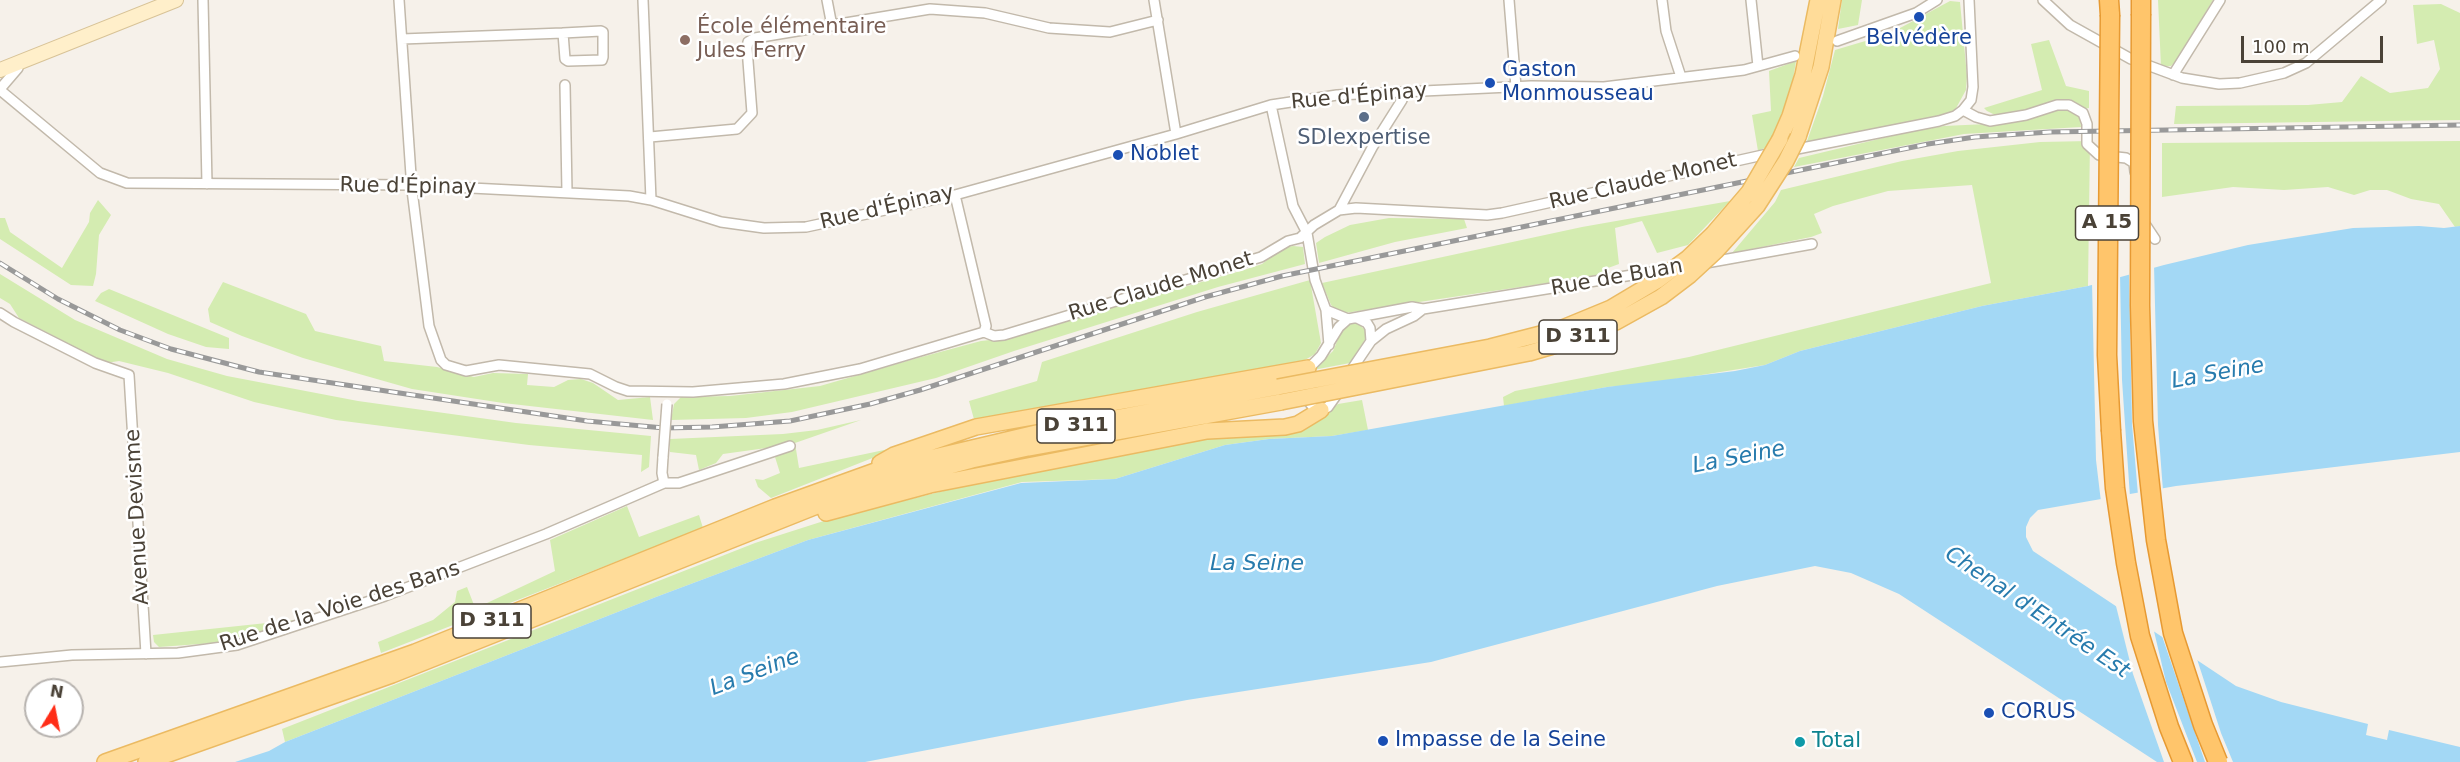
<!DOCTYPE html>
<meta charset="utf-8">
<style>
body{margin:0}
#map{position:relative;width:2460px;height:762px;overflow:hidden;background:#f6f1ea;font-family:"DejaVu Sans",sans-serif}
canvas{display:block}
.north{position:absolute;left:24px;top:678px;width:60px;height:60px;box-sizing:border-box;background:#fff;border:2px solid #b7b3af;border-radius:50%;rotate:10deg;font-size:16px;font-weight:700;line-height:24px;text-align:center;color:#4a4237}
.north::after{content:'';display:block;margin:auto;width:21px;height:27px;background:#ff2d17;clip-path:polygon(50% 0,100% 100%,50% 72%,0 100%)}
.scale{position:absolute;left:2241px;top:36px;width:142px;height:27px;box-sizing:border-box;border:3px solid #4a4237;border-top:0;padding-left:8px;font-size:18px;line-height:21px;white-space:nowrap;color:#4a4237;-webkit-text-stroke:4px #fff;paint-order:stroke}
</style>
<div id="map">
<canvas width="2460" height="762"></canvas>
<div class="north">N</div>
<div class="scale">100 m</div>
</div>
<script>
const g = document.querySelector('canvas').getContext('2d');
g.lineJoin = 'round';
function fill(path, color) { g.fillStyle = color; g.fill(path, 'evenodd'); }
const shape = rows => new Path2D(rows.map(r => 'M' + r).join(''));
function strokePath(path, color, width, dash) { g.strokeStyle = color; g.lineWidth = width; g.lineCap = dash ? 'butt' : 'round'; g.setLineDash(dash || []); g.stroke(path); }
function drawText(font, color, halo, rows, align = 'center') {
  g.font = font + ' "DejaVu Sans",sans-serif'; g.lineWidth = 5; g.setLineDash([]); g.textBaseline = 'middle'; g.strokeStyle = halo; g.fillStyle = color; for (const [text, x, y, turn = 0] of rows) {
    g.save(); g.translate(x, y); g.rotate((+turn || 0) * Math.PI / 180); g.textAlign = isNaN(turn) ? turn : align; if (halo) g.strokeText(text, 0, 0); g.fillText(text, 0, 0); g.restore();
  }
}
fill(shape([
 [1842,0,1862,0,1858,25,1838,29],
 [2158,0,2213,0,2177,60,2171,66,2161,67],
 [1950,1,1960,2,1967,76,1966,90,1955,110,1942,116,1806,144,1823,96,1835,50,1889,34],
 [2441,4,2460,13,2460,120,2174,124,2176,106,2308,105,2342,102,2361,76,2390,93,2428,88,2440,69,2434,40,2417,44,2413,5],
 [2049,40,2066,86,2089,91,2089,108,2083,109,2070,99,2011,114,1995,115,1987,111,1984,108,2042,90,2031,44],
 [1796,61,1791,92,1782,118,1769,146,1758,151,1752,115,1771,111,1769,71],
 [2054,109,2066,109,2080,117,2081,127,1964,134,1794,167,1799,158,1904,133,1944,126,2008,123],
 [2090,141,2088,286,1982,306,1800,351,1765,365,1644,384,1607,387,1504,406,1503,397,1515,391,1689,357,1991,283,1972,185,1888,191,1833,206,1814,214,1822,233,1811,237,1732,253,1775,202,1781,190,1902,161,1958,151,2040,142],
 [2460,141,2460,226,2455,227,2439,204,2411,199,2387,190,2370,190,2354,195,2328,187,2284,190,2233,187,2162,197,2162,143],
 [98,200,111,215,99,235,96,274,93,286,71,285,0,239,0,218,5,218,10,232,62,268,89,222,90,213],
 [1730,201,1688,245,1657,253,1642,221,1615,228,1619,264,1608,268,1608,274,1345,313,1339,312,1331,305,1322,283,1582,227],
 [1389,218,1464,219,1467,228,1395,242,1319,263,1316,243,1325,237,1350,225],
 [1293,246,1303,247,1305,264,1218,287,1014,351,936,378,792,412,746,418,671,420,674,404,681,397,730,396,820,386,914,359,981,341,999,339,1244,270,1262,264,1283,248],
 [0,274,75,320,167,359,227,376,358,401,516,423,651,436,649,467,641,472,642,455,529,445,336,420,254,402,168,373,119,361,106,363,19,318,10,304,0,298],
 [1310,280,1321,343,1315,354,1305,360,975,423,969,401,1037,381,1042,362,1197,312],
 [223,282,306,314,315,331,381,346,384,361,437,367,474,377,493,373,528,374,527,385,554,387,568,380,581,379,593,383,618,400,650,397,653,420,503,403,412,389,303,358,242,336,210,322,208,309],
 [109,289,229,338,229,349,206,347,168,334,95,301,101,293],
 [1354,323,1360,325,1366,331,1366,338,1350,363,1313,370,1333,351,1340,334,1348,325],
 [1362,400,1368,430,1332,436,1269,439,1225,445,1115,479,1022,482,808,540,656,597,285,742,282,729,755,543,830,519,988,480,1224,435,1308,428,1338,404],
 [861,420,795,443,799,468,903,446,771,498,758,487,755,479,763,480,780,473,775,457,780,452,781,446,723,454,716,463,699,470,696,455,670,452,670,439,783,434,817,430],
 [627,506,639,537,699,515,703,528,381,653,378,642,433,620,455,602,457,591,467,587,474,605,487,603,555,571,550,540],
 [295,620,268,630,214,643,159,647,154,642,153,635]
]), '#d4ecb1');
fill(shape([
 [2419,226,2444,228,2460,226,2460,452,2176,486,2038,510,2030,518,2026,527,2026,537,2033,551,2236,686,2281,702,2368,724,2366,735,2387,740,2389,730,2460,747,2460,762,2157,762,1899,594,1851,573,1815,566,1717,586,1431,662,1187,700,865,762,235,762,269,751,285,742,656,597,808,540,1021,483,1115,479,1225,445,1269,439,1332,436,1607,387,1735,371,1765,365,1800,351,1982,306,2088,286,2164,265,2248,245,2353,228]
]), '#a3d8f5');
fill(shape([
 [2154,265,2158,425,2163,491,2138,495,2132,424,2129,271],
 [2120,274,2122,380,2130,497,2101,502,2096,460,2092,282],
 [2115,602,2153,627,2166,682,2197,762,2164,762,2133,674],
 [2161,633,2196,656,2221,733,2233,762,2205,762]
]), '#f6f1ea');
const minor = shape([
 [203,0,207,184],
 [399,0,412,190,429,326,441,360,446,365,466,371,499,365,590,374,616,387,628,391,693,392,784,384,860,369,984,332,994,336,1004,335,1261,257,1288,241,1300,238,1314,225,1339,210,1356,208,1487,215,1502,213,1772,153],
 [643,0,651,200],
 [827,0,832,26],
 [1154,0,1176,134],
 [1509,0,1516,87],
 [1662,0,1666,31,1681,77],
 [1751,0,1758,66],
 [1969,0,1973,87,1971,100,1963,110,1976,117,1990,121,2026,115,2057,105,2069,105,2083,113,2087,124,2087,144,2099,155,2126,158,2134,163,2135,172],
 [2043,0,2070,25,2131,59,2182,78,2219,84,2240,83,2284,73,2306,63,2381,0],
 [402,39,563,33,601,31,603,32,603,57,602,60,568,61,565,59,563,33],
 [1837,41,1916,13,1937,0],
 [2173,75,2220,0],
 [565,85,567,192],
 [0,89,18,68],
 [0,90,100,173,127,183,412,185,629,196,651,200,721,222,764,228,806,227,955,195,1176,134,1271,105,1337,95,1402,92,1531,86,1604,87,1744,70,1795,56],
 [1271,105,1293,206,1307,233,1315,280,1326,310,1329,345],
 [650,137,737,129,752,113,747,48,748,42,755,38,930,9,985,13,1049,28,1110,32,1158,20],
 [1792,150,1939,121,1955,116,1963,110],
 [955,195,986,326,984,332],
 [1339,210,1373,146,1402,100,1402,92],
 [2143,221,2155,239],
 [1706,263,1812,244],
 [1326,310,1348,319],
 [0,313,14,322,95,363,129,375,146,654],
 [1357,318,1367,323,1370,328,1371,341],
 [1305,372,1321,356,1339,327,1348,319,1412,307,1423,309,1669,269],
 [1348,375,1371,341,1386,329,1414,316,1423,309],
 [1304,396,1313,407,1321,410,1328,407,1340,390],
 [663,457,662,473,664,483],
 [0,662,72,655,178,653,237,645,385,596,546,534,664,483,679,483,790,446]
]);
const secondary = shape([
 [0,70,176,0]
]);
const primary = shape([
 [1798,137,1821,67,1833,0],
 [1780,139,1790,116,1803,75,1818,0],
 [880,463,894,455,976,427,1308,368],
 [826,513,930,485,1207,431,1285,427,1298,424,1321,410],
 [105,762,415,652,775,507,875,471,1036,433,1278,387],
 [146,762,392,675,817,506,864,489,972,460,1028,448,1281,402]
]);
const motorway = shape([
 [2109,0,2110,15],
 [2141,0,2141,14],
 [2111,431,2115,488,2126,563,2140,636,2169,727,2183,762]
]);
strokePath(minor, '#c2b9ab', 12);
strokePath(secondary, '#d8c397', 16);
strokePath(primary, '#ebba62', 18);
strokePath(motorway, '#e79a33', 21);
strokePath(minor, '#fff', 9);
strokePath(secondary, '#ffefca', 14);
strokePath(primary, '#ffdc99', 15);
strokePath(motorway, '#ffc56b', 18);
const rail = shape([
 [0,263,58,299,120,330,171,349,259,372,587,421,664,428,712,427,790,421,870,404,920,390,1205,297,1282,276,1928,144,1975,137,2050,132,2460,125]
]);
strokePath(rail, '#999', 5);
strokePath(rail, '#fff', 3, [9]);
const minorBridge = shape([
 [663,457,667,404]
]);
const primaryBridge = shape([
 [1278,387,1490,347,1560,329,1611,308,1658,280,1688,258,1713,234,1749,192,1780,139],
 [1281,402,1529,353,1563,343,1616,322,1661,297,1690,275,1716,251,1757,206,1786,161,1798,137]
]);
const motorwayBridge = shape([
 [2141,14,2140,305,2143,421,2156,540,2173,633,2203,725,2218,762],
 [2110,15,2107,355,2111,431]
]);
strokePath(minorBridge, '#c2b9ab', 12, []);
strokePath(primaryBridge, '#ebba62', 18, []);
strokePath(motorwayBridge, '#e79a33', 21, []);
strokePath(minorBridge, '#fff', 9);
strokePath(primaryBridge, '#ffdc99', 15);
strokePath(motorwayBridge, '#ffc56b', 18);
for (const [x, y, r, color] of [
 [1919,17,6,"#1a4fb4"],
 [685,40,6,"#8d6e63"],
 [1490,83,6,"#1a4fb4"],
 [1364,117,6,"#5c6f8a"],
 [1118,155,6,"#1a4fb4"],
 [1989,713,6,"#1a4fb4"],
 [1383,741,6,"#1a4fb4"],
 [1800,742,6,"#0f9aa8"]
]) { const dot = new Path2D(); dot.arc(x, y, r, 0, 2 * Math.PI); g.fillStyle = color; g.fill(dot); strokePath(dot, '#fff', 2); }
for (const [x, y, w] of [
 [2107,223,63],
 [1578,337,78],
 [1076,426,78],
 [492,621,78]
]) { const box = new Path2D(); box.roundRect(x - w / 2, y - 17, w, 34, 4.5); g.fillStyle = '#fff'; g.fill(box); strokePath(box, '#4a4237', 1.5); }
drawText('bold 20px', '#4a4237', null, [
 ["A 15",2107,223],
 ["D 311",1578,337],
 ["D 311",1076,426],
 ["D 311",492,621]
]);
drawText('21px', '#785e54', '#fff', [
 ["École élémentaire",697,28],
 ["Jules Ferry",697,52]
], 'left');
drawText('21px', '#164399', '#fff', [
 ["Belvédère",1919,39,"center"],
 ["Gaston",1502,71],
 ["Monmousseau",1502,95],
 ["Noblet",1130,155],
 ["CORUS",2001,713],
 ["Impasse de la Seine",1395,741]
], 'left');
drawText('21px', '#4a4237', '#fff', [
 ["Rue d'Épinay",1359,97,-5],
 ["Rue Claude Monet",1643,182,-13],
 ["Rue d'Épinay",408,187,1],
 ["Rue d'Épinay",887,208,-13],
 ["Rue de Buan",1617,278,-10],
 ["Rue Claude Monet",1161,287,-17],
 ["Avenue Devisme",138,517,-93],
 ["Rue de la Voie des Bans",340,607,-18]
]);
drawText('21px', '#4e5e75', '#fff', [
 ["SDIexpertise",1364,139]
]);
drawText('21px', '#0d838f', '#fff', [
 ["Total",1812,742]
], 'left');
drawText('italic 22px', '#277bad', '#fff', [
 ["La Seine",2218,374,-10],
 ["La Seine",1739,458,-11],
 ["La Seine",1257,564],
 ["Chenal d'Entrée Est",2037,613,34],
 ["La Seine",755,673,-21]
]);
</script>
